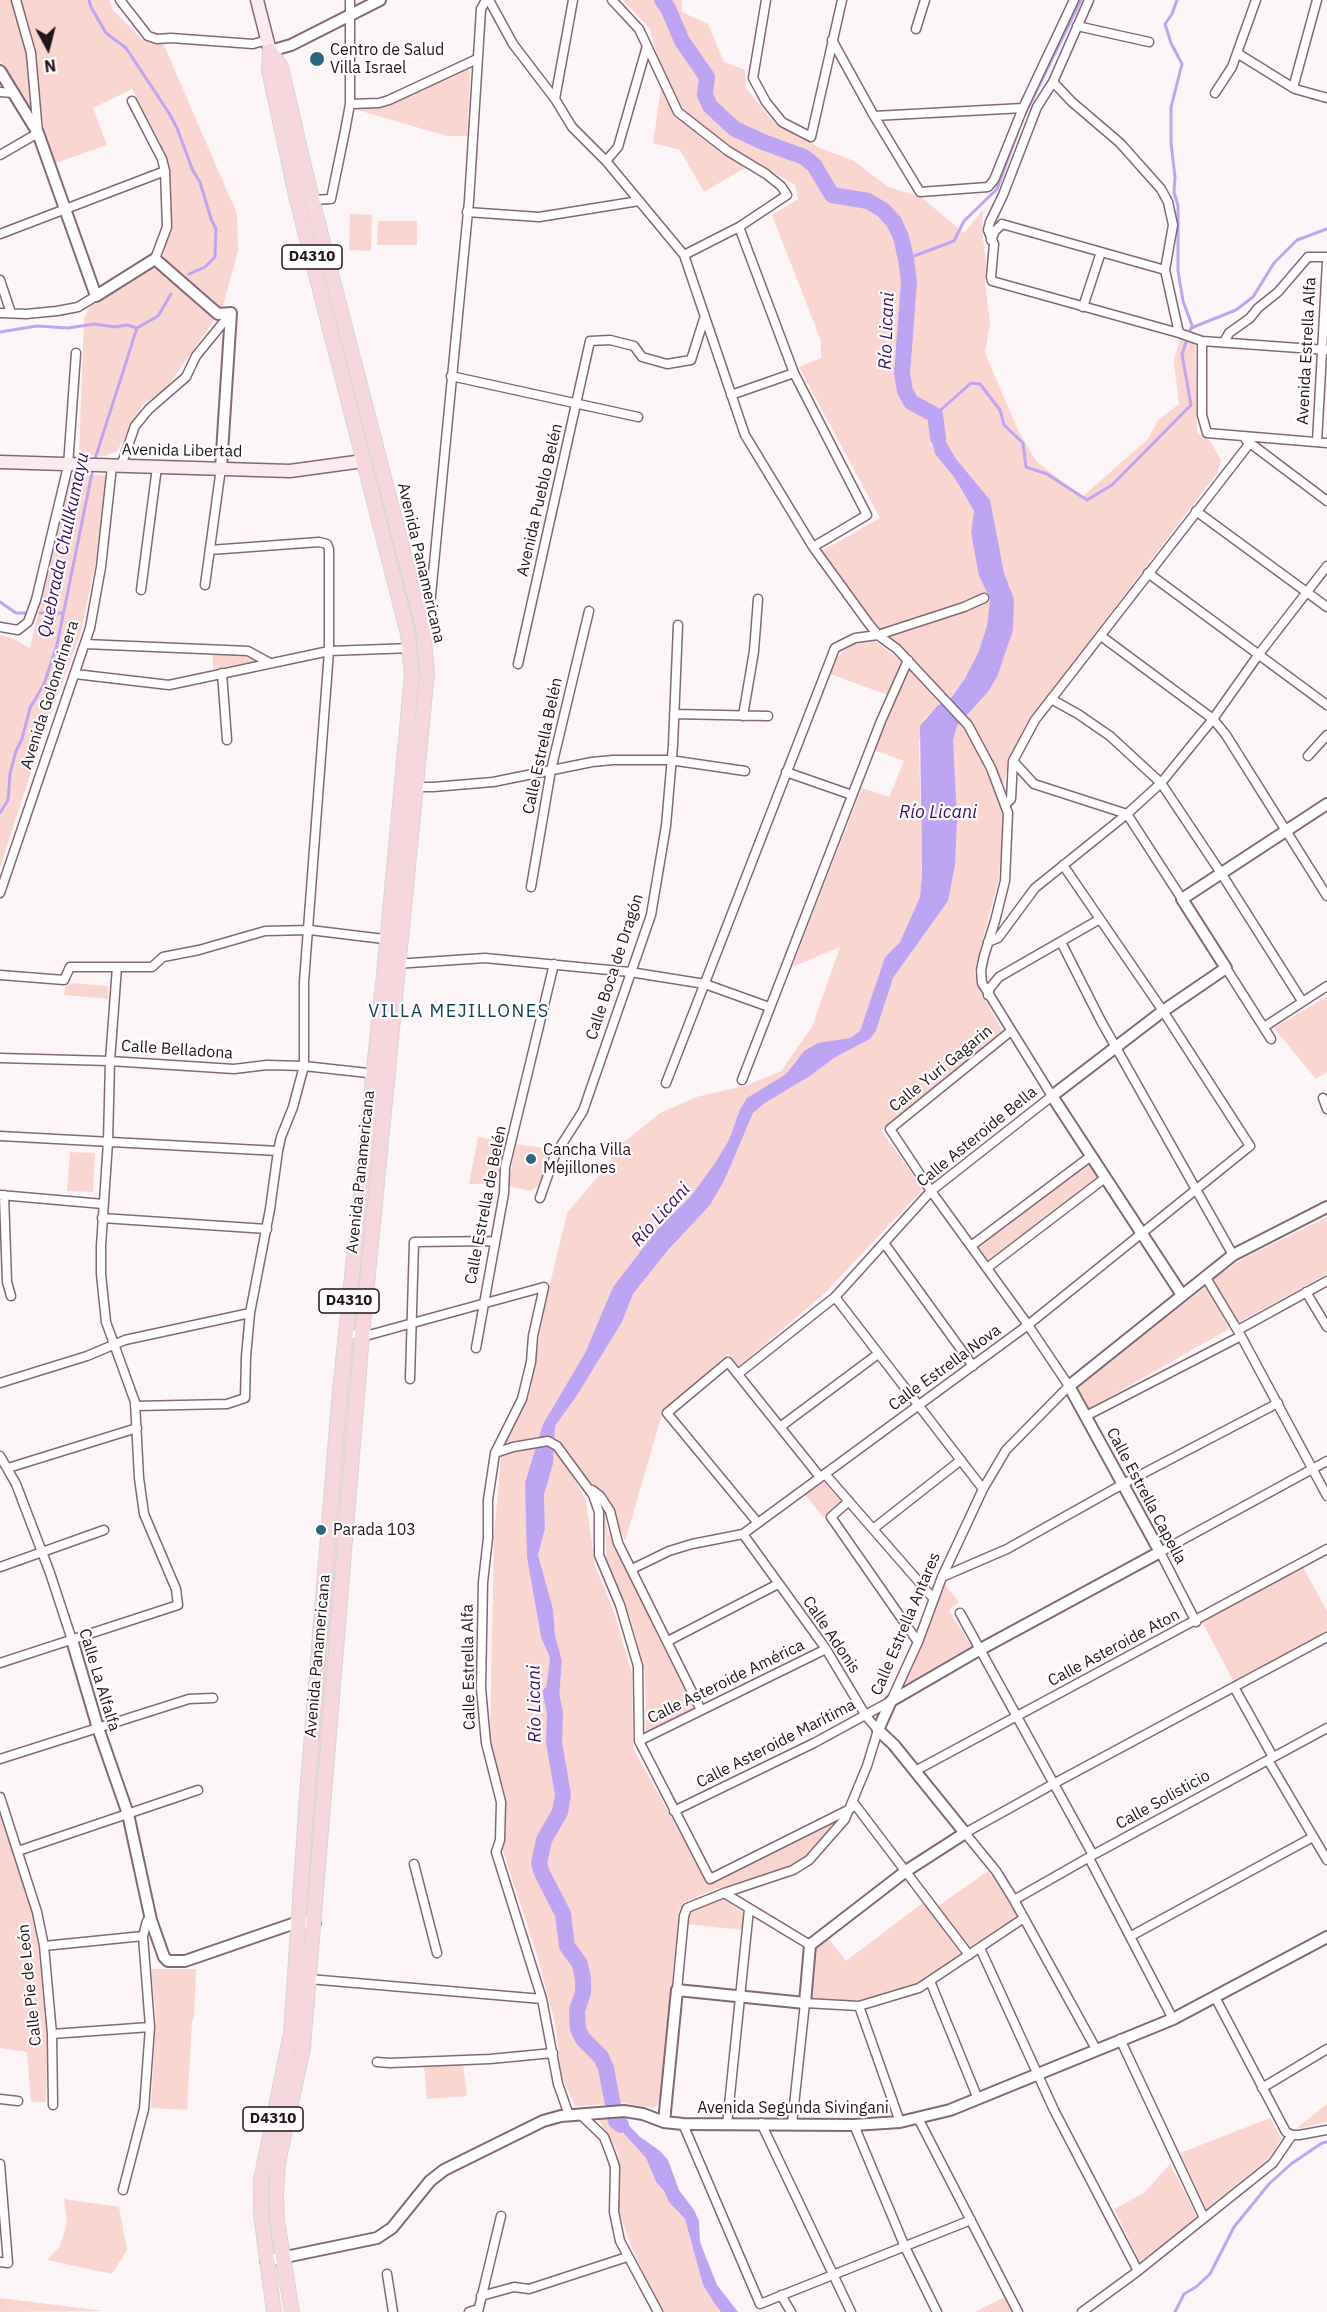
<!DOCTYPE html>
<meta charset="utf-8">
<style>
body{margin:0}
#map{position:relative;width:1327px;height:2312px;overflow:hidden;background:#fcf6f9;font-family:"IBM Plex Sans",sans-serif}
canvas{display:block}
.north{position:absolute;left:18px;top:18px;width:60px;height:60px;-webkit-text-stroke:4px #fff;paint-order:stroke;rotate:173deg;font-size:16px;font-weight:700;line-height:24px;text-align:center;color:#20151b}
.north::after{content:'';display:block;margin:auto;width:21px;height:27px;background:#20151b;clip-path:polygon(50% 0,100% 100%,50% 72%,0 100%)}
</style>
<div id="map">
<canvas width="1327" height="2312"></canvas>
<div class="north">N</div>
</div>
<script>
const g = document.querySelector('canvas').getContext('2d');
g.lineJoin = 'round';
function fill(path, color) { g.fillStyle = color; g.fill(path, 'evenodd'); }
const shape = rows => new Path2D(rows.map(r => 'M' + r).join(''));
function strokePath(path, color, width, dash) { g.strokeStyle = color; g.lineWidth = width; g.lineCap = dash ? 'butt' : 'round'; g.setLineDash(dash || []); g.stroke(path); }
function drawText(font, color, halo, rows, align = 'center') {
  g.font = font + ' "IBM Plex Sans",sans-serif'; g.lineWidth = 4.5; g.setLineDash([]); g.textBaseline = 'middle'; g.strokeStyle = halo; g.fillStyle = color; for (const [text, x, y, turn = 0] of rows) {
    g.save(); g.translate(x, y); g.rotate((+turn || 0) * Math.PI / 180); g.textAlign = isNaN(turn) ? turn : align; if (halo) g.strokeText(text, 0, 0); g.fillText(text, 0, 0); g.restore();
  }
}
fill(shape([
 [0,0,109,0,113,10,142,39,164,45,237,214,238,251,222,309,165,390,142,405,117,451,105,456,79,455,84,318,90,306,146,273,163,258,172,220,169,169,159,140,132,89,93,108,107,145,56,163,44,134,0,60],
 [623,0,682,0,682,12,708,24,724,62,745,70,746,88,775,124,820,148,854,161,888,187,921,197,964,233,983,210,982,230,986,262,985,282,990,323,985,353,1018,430,1036,461,1082,497,1148,439,1158,420,1179,404,1174,361,1180,338,1195,344,1197,433,1210,441,1221,460,1217,473,1027,723,1012,752,999,800,1006,813,998,882,974,972,980,991,1003,1032,881,1130,923,1189,825,1293,739,1366,728,1354,663,1411,625,1541,610,1502,582,1474,575,1480,586,1501,595,1566,614,1612,632,1674,633,1748,708,1884,840,1819,803,1860,795,1865,716,1889,685,1901,679,1910,661,2101,654,2108,624,2103,575,2106,561,2075,556,2027,537,1955,503,1851,505,1800,490,1737,494,1536,501,1457,512,1452,537,1447,534,1458,528,1522,527,1558,541,1637,550,1658,546,1690,558,1712,562,1661,555,1635,553,1609,538,1555,545,1529,544,1495,553,1464,555,1426,576,1397,622,1322,633,1294,725,1179,753,1113,765,1103,810,1076,834,1058,870,1039,876,1031,893,978,948,901,953,741,957,726,988,692,997,677,1003,657,1014,599,1004,573,997,539,945,442,942,420,935,454,954,477,974,511,971,533,979,575,990,597,987,626,978,653,964,680,949,699,879,627,815,555,880,518,799,367,821,358,821,341,772,215,798,199,795,185,735,150,685,112,659,62,650,29],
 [467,69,470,72,470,76,467,136,447,136,354,109,385,106],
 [661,88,674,116,745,168,704,192,680,150,653,143],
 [350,214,372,215,371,251,349,250],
 [378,221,417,221,417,245,377,245],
 [76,474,107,475,96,561,80,635,45,729,0,867,0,635,12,638,30,648,70,481],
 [871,638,901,661,888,695,830,674,837,657,850,646],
 [213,654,247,656,258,661,213,669],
 [909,669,940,704,925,718,919,743,922,877,920,897,900,942,885,957,860,1031,850,1038,822,1043,797,1059,786,1074,747,1099,740,1109,729,1140,715,1163,691,1196,657,1230,613,1287,585,1353,543,1424,540,1437,505,1443,529,1396,545,1305,567,1213,602,1172,623,1143,660,1113,696,1097,748,1085,781,1071,812,1027,840,947,792,967,862,788,889,797,904,761,874,750],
 [71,983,108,986,108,999,64,995,65,987],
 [1327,996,1327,1072,1316,1079,1274,1028],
 [377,1081,381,1081,355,1324,351,1323],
 [478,1137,504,1142,497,1184,469,1184],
 [516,1144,550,1149,542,1183,531,1191,508,1186],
 [70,1152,95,1153,93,1192,67,1191],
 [1089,1162,1101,1176,989,1261,978,1246],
 [1327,1217,1327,1274,1239,1322,1213,1279,1244,1258],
 [1207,1286,1229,1329,1088,1409,1077,1387],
 [349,1341,354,1342,313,1871,309,1870,318,1733],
 [823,1481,841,1501,823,1517,805,1495],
 [604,1511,608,1532,694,1709,646,1732,645,1672,630,1617,607,1566],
 [1303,1567,1327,1611,1327,1632,1234,1682,1202,1622],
 [944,1584,959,1602,949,1610,971,1646,902,1686],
 [0,1810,33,1916,39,1955,47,2041,46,2102,31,2102,27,2052,0,2048],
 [988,1871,1018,1916,970,1947,937,1907],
 [722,1898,745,1914,743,1930,686,1924,690,1913,696,1908],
 [924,1902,961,1955,917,1984,858,2002,809,1999,816,1946,827,1937,846,1961],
 [151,1969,196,1969,194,2017,192,2022,187,2110,151,2108,156,2016],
 [463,2064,467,2096,427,2099,424,2066],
 [1327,2104,1327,2122,1296,2129],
 [608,2116,646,2158,656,2182,664,2191,669,2202,685,2219,703,2285,721,2312,662,2312,632,2248,616,2204,615,2183,618,2153,598,2119],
 [1270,2118,1281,2139,1269,2158,1206,2209,1180,2153],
 [1170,2164,1197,2217,1140,2262,1114,2209,1144,2193],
 [64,2199,119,2207,127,2250,112,2274,47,2260,60,2246,67,2223],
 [1005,2297,1013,2312,975,2312],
 [0,2298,104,2311,0,2312]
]), '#f9d6d0');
fill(shape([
 [926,410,942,420,946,442,956,459,990,500,1004,573,1014,599,1013,630,997,677,988,692,957,726,953,741,957,819,955,865,948,901,893,978,876,1031,870,1039,834,1058,810,1076,765,1103,753,1113,725,1179,710,1205,668,1250,633,1294,622,1322,576,1397,555,1426,553,1464,544,1495,545,1529,538,1555,553,1609,555,1635,562,1661,558,1712,551,1718,546,1689,550,1658,541,1637,527,1558,525,1483,543,1424,585,1353,613,1287,657,1230,691,1196,715,1163,729,1140,740,1109,747,1098,786,1074,804,1051,818,1043,850,1038,860,1031,885,957,900,942,920,897,922,876,920,726,937,706,950,699,964,680,978,653,987,626,990,598,979,576,971,533,974,511,954,477,935,454],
 [608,2116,620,2116,639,2136,660,2151,668,2160,679,2190,694,2210,699,2221,700,2242,717,2285,738,2312,721,2312,715,2304,703,2285,685,2219,669,2202,664,2191,656,2182,646,2158]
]), '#bea5f3');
strokePath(shape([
 [89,0,91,7,106,33,126,48,169,113,177,128,193,171,200,182,211,219,216,229,215,257,205,267,189,274],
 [1177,0,1172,14,1165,24,1171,43,1182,64,1171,107,1171,143,1175,177,1174,192,1178,206,1178,271,1183,301,1193,328],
 [1025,114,1081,0],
 [906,259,954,241,964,221,997,189,1017,134],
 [0,332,37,326,68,328,94,324,115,327,127,325,137,328],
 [935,415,971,383,980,384,1000,410,1004,425,1023,443,1026,467,1047,474,1087,500,1112,485,1191,405,1182,354,1191,328,1236,310,1253,297,1274,263,1297,240,1327,229],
 [94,462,137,328,158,316,171,294],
 [0,602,16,613,30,613],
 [40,613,63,613],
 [0,813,8,800,10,774,16,751,22,739,30,708,44,684,57,645,93,468],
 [1175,2312,1184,2294,1196,2287,1210,2274,1234,2227,1269,2184,1291,2164,1322,2143,1327,2142]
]), '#bea5f3', 3);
strokePath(shape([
 [662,0,668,8,682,41,707,77,705,95,710,106,725,120,735,129,763,142,804,157,814,165,832,195,868,201,883,210,894,222,901,237,906,259,909,282,902,374,905,391,911,402,935,415,938,438],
 [551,1693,555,1714,554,1742,563,1795,560,1812,544,1840,539,1863,542,1873,563,1914,567,1946,580,1964,583,1979,583,1993,577,2010,578,2029,583,2039,601,2057,606,2068,616,2121,621,2125]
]), '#bea5f3', 16);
const minor = shape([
 [120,0,148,36,157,39,171,38,253,44,267,40],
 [489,0,513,44,555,99,572,127,606,161,684,255,745,435,813,547,869,624,878,635,897,649,968,725,991,768,1008,813,1005,881,995,921,984,956,981,970,982,983,1052,1096,931,1191,835,1297,738,1374],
 [612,0,639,29,678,112,728,151,766,174,781,186,787,195,739,227,684,255],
 [766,0,753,78,766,102,782,122,811,137,842,0],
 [1089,0,1053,82,1037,107,1003,195,990,222,988,230,994,244,991,277,992,281,1179,333,1202,341,1327,350],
 [1077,26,1149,42],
 [916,29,925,0],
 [832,40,874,116,920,192,988,187,994,180,1023,108,1074,0],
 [1237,53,1295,89,1327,98],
 [1053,82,1072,102,1120,143,1161,189,1168,202,1173,225,1165,270,1179,333],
 [1293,88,1317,0],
 [0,92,13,93],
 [1215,93,1232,67,1256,0],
 [555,99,573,0],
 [132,101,162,159,165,171,167,227,155,259],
 [350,104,379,103,389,100,477,59],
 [874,116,1023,108],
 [0,155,38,133,31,53,16,0],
 [606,161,618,147,647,46],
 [312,200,331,199,345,131,350,104,350,0],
 [467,212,539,217,639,201],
 [739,227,794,373,867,515,813,547],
 [0,234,165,171],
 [991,240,995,231,1002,224,1165,270],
 [0,280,11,313],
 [1083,307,1101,252],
 [0,313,26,314,57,311,78,307,96,296],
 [1202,341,1202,415,1207,433,1327,443],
 [1224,342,1229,333,1250,318,1258,308,1278,292,1308,257,1327,257],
 [451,376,638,417],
 [731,395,794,373],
 [1246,440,1327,501],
 [1317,442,1327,262],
 [121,466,135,426,149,409,186,377,196,356,231,313],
 [1196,511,1327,607],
 [1148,573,1327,705],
 [205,585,221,468],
 [141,590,157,467],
 [0,627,18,630,28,622,36,600,68,466,76,353],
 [1101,636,1213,719,1226,735,1327,896],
 [427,637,469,201,481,9,486,0],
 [85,644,248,651,270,663],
 [518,664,590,341,610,340,634,346,642,357,667,364,691,360,704,319],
 [222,673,227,740],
 [75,674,169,685,329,651,412,648],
 [1051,699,1078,714,1110,736,1161,783,1221,873,1302,1001],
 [674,714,768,716],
 [743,716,754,651,758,599],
 [1308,756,1327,735],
 [1013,761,1034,784,1127,814,1182,899],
 [786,772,852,795],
 [401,787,433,787,493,782,592,762,613,760,670,760,745,771],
 [1006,804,1011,799,1013,761,1035,720,1250,443],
 [531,887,551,770,589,611],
 [0,893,90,628,101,567,112,466],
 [988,942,998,938,1035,888,1127,814,1161,783,1213,719,1259,654,1327,566],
 [1061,942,1101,1021,1233,1255],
 [395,964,485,958,630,972,705,984,769,1007],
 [1226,968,1271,1039],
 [0,975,64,980,70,967,152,967,163,957,199,950,265,931,310,930,392,940],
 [988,995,990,988,999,977,1100,919],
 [1264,1027,1327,986],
 [0,1058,110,1061,234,1069,267,1065,304,1066,377,1074],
 [742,1080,881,721,908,660],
 [666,1083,835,648,855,638,878,635,964,607,984,598],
 [1323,1098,1327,1109],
 [0,1136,278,1151],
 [0,1195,103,1204],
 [4,1195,7,1282,11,1296],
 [540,1198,555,1155,583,1111,651,915,666,826,673,745,678,625],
 [102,1218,267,1229],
 [884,1243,973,1366],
 [971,1246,1091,1156],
 [987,1268,1105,1178],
 [1205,1276,1241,1336,1327,1496],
 [1306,1292,1327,1327],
 [835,1297,983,1489],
 [1238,1330,1327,1281],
 [345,1334,369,1335,544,1287,533,1336,531,1362,522,1399,495,1453,488,1500,488,1538,483,1582,481,1688,486,1743,501,1802,500,1840,496,1852,542,1999,558,2084,569,2115],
 [476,1348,504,1193,505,1167,554,964],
 [410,1379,414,1242,494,1241],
 [0,1383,87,1356,125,1340,250,1313],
 [135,1406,227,1404,245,1398,246,1357,250,1313,270,1209,278,1151,281,1137,293,1107,304,1066,304,982,329,651,329,549,327,544,319,542,210,550],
 [1086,1416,1241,1336],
 [780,1427,878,1354],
 [495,1453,513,1447,548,1441,557,1446,593,1495,599,1512,599,1555,620,1605,638,1666,639,1741,710,1879,850,1809],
 [0,1456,16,1484,50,1573,72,1640],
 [8,1468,137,1428],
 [825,1474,933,1598],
 [592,1490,600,1496,610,1511,618,1543,701,1710],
 [849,1501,831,1517,918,1642],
 [758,1523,667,1413,728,1362,820,1477],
 [873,1529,961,1460],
 [0,1567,104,1530],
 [632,1569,669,1551,692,1544,743,1534,1028,1325,1250,1146,1163,1011,1063,865],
 [942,1577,1007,1549,1123,1484,1278,1403],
 [960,1613,1093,1855],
 [1196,1622,1160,1552,1327,1461],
 [668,1641,778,1584],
 [0,1663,178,1605,176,1589,144,1514,139,1478,135,1402,106,1322,101,1274,101,1246,108,1142,110,1061,117,967],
 [1234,1687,1273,1757],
 [639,1741,826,1649],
 [0,1759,189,1699,213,1698],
 [1268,1760,1327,1860],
 [915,1771,1327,1549],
 [0,1797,37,1912,44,1946,52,2034,53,2105],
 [853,1802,969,1955],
 [674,1811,814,1743,891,1701,918,1642,942,1577,983,1489,1006,1450,1069,1386,1028,1325,931,1191,890,1129,1011,1031],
 [18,1851,198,1790],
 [1089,1858,1173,2019],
 [414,1864,437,1953],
 [724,1893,810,1945],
 [1014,1900,1093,1855,1327,1728],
 [1131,1936,1313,1837],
 [44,1946,143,1936],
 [980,1948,1054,2110,1138,2271],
 [309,1979,542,1999],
 [930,1981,978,2099],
 [677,1990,684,1916,687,1908,724,1893,793,1870,809,1860,845,1819,867,1766,878,1730,866,1716,826,1649,743,1534],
 [1215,1997,1286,2132,1292,2135,1299,2135,1327,2130],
 [859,2006,900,2122],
 [52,2034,150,2027],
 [1120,2039,1204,2218],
 [1096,2049,1014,1900,996,1871,965,1833,1055,1783,1327,1637],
 [377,2062,390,2063,490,2059,553,2053],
 [1262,2088,1327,2049],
 [0,2099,18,2101],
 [580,2114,604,2137,611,2155,615,2167,614,2212,620,2241,658,2312],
 [918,2118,1018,2312],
 [761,2123,851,2312],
 [683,2124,760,2304,971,2220],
 [792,2124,805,2003,859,2006,919,1988,1024,1918],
 [727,2125,749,1909],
 [854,2125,905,2247,937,2312],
 [0,2164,8,2263,0,2262],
 [123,2190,144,2109,150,2027,143,1936,147,1921,151,1920],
 [387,2274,393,2312],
 [781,2295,791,2312],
 [481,2296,514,2287,529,2289,627,2257],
 [469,2312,478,2309],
 [478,2312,501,2216],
 [1082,2312,1138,2271,1273,2163,1292,2135]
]);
const tertiary = shape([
 [270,51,291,45,380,0],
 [0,71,38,133,96,296,155,259,218,314,231,313,221,468],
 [1182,1295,1052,1096,1163,1011,1226,968,1182,899,1327,804],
 [72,1640,98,1728,128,1814,151,1920,164,1957,168,1961,185,1961,298,1922,315,1923],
 [664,2122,677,1990,805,2003,810,1945,906,1871,965,1833,894,1745,878,1730,891,1701,979,1650,1160,1552,1069,1386,1233,1255,1327,1207],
 [266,2261,377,2238,392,2228,430,2181,444,2170,543,2121,561,2116,624,2111,643,2114,664,2122,683,2124,854,2125,900,2122,950,2110,1173,2019,1327,1937]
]);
const secondary = shape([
 [257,0,270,51],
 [0,462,290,471,363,461]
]);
const primary = shape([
 [270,51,281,67,312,200,423,628,427,673,362,1335,303,2048,278,2163,276,2192,277,2221,292,2312],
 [270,51,269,70,297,200,408,634,412,675,385,965,340,1390,308,1782,291,2033,261,2180,261,2214,274,2312]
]);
strokePath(minor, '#826877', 11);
strokePath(tertiary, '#826877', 14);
strokePath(secondary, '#826877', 15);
strokePath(primary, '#d7d5d6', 16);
strokePath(minor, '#fff', 8);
strokePath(tertiary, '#fff', 10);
strokePath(secondary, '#faebee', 12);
strokePath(primary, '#f6d7dd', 14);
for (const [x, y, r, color] of [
 [317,59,8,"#2d667f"],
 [531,1159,6,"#2d667f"],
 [321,1530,6,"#2d667f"]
]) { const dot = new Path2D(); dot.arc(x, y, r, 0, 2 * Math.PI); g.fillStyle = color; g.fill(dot); strokePath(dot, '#fff', 2); }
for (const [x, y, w] of [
 [312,257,60],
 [349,1301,60],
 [273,2119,60]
]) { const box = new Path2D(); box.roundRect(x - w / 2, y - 12, w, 24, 4.5); g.fillStyle = '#fff'; g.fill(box); strokePath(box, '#20151b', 1.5); }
drawText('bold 15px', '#20151b', null, [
 ["D4310",312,257],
 ["D4310",349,1301],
 ["D4310",273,2119]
]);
drawText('16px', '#20151b', '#fff', [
 ["Centro de Salud",330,50],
 ["Villa Israel",330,68],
 ["Cancha Villa",543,1150],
 ["Mejillones",543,1168],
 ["Parada 103",333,1530]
], 'left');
drawText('16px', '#20151b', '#fff', [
 ["Avenida Estrella Alfa",1307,351,-87],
 ["Avenida Libertad",182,451,1],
 ["Avenida Pueblo Belén",540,500,-77],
 ["Avenida Panamericana",421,563,77],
 ["Avenida Golondrinera",50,695,-72],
 ["Calle Estrella Belén",543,746,-78],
 ["Calle Boca de Dragón",615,967,-72],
 ["Calle Belladona",177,1050,4],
 ["Calle Yuri Gagarin",941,1069,-39],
 ["Calle Asteroide Bella",977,1137,-39],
 ["Avenida Panamericana",361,1172,-84],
 ["Calle Estrella de Belén",486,1205,-79],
 ["Calle Estrella Nova",945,1368,-36],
 ["Calle Estrella Capella",1146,1496,62],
 ["Calle Estrella Antares",906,1624,-67],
 ["Calle Adonis",831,1635,56],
 ["Calle Asteroide Aton",1114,1648,-28],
 ["Avenida Panamericana",318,1656,-85],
 ["Calle Estrella Alfa",469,1667,-91],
 ["Calle La Alfalfa",99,1680,73],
 ["Calle Asteroide América",726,1682,-26],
 ["Calle Asteroide Marítima",776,1744,-27],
 ["Calle Solisticio",1163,1800,-29],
 ["Calle Pie de León",30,1985,-96],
 ["Avenida Segunda Sivingani",793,2108]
]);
drawText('italic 18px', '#390e69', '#fff', [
 ["Río Licani",887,331,-88],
 ["Quebrada Chullkumayu",64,545,-78],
 ["Río Licani",938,813],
 ["Río Licani",661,1215,-48],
 ["Río Licani",535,1704,-91]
]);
g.letterSpacing = '1.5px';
drawText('18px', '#124155', '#fff', [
 ["VILLA MEJILLONES",459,1012]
]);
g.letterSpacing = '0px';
</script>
